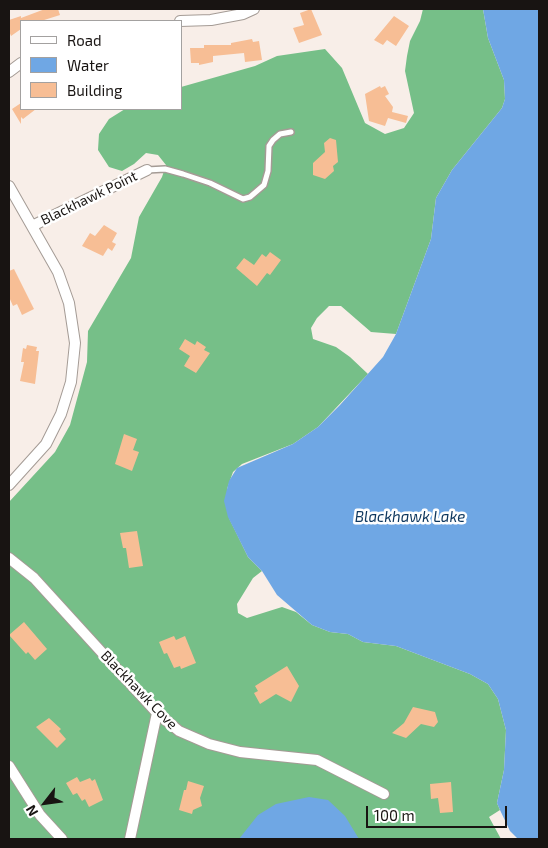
<!DOCTYPE html>
<style>
body{margin:0}
#map{position:relative;width:548px;height:848px;overflow:hidden;background:#f8eee8;font-family:"Exo 2",sans-serif}
canvas{display:block}
.frame{position:absolute;inset:0;border:10px solid #181412;pointer-events:none}
.legend{position:absolute;left:20px;top:20px;width:162px;height:90px;box-sizing:border-box;background:#fff;border:1px solid #a3a1a0;margin:0;padding:6px 9px;list-style:none;font-size:15px;color:#181412}
.legend li{display:flex;align-items:center;gap:10px;height:25px}
.legend b{width:25px;border:1px solid #a3a1a0}
.north{position:absolute;left:20px;top:778px;width:50px;height:50px;-webkit-text-stroke:4px #fff;paint-order:stroke;rotate:240deg;font-size:14px;font-weight:700;line-height:20px;text-align:center;color:#181412}
.north::after{content:'';display:block;margin:auto;width:18px;height:22px;background:#181412;clip-path:polygon(50% 0,100% 100%,50% 72%,0 100%)}
.scale{position:absolute;left:366px;top:806px;width:141px;height:22px;box-sizing:border-box;border:2px solid #181412;border-top:0;padding-left:6px;font-size:15px;line-height:18px;white-space:nowrap;color:#181412;-webkit-text-stroke:4px #fff;paint-order:stroke}
</style>
<div id="map">
<canvas width="548" height="848"></canvas>
<div class="frame"></div>
<ul class="legend">
<li><b style="height:6px;background:#fff"></b>Road</li>
<li><b style="height:14px;background:#6fa7e4"></b>Water</li>
<li><b style="height:14px;background:#f7be95"></b>Building</li>
</ul>
<div class="north">N</div>
<div class="scale">100 m</div>
</div>
<script>
const g = document.querySelector('canvas').getContext('2d');
g.lineJoin = 'round';
function fill(path, color) { g.fillStyle = color; g.fill(path, 'evenodd'); }
const shape = rows => new Path2D(rows.map(r => 'M' + r).join(''));
function strokePath(path, color, width, dash) { g.strokeStyle = color; g.lineWidth = width; g.lineCap = dash ? 'butt' : 'round'; g.setLineDash(dash || []); g.stroke(path); }
function drawText(font, color, halo, rows, align = 'center') {
  g.font = font + ' "Exo 2",sans-serif'; g.lineWidth = 5; g.setLineDash([]); g.textBaseline = 'middle'; g.strokeStyle = halo; g.fillStyle = color; for (const [text, x, y, turn = 0] of rows) {
    g.save(); g.translate(x, y); g.rotate((+turn || 0) * Math.PI / 180); g.textAlign = isNaN(turn) ? turn : align; if (halo) g.strokeText(text, 0, 0); g.fillText(text, 0, 0); g.restore();
  }
}
fill(shape([
 [423,9,483,9,488,38,504,80,505,99,502,108,452,170,436,198,431,239,396,334,371,332,341,306,329,306,317,318,311,328,313,339,336,347,350,357,368,374,318,427,293,444,242,464,233,472,227,489,229,518,248,557,262,571,253,578,237,604,238,613,247,618,282,607,296,612,312,625,330,632,348,634,363,642,396,646,470,674,488,684,498,699,506,730,504,770,497,803,500,810,489,817,501,839,9,839,9,502,55,452,70,425,87,362,88,331,131,258,139,217,162,177,166,165,158,155,146,153,134,164,122,171,109,167,98,150,99,134,109,119,125,109,181,109,181,87,255,66,277,56,325,49,342,68,365,123,385,134,404,128,414,113,405,71,407,56,410,41,420,21]
]), '#76bf88');
fill(shape([
 [483,9,539,9,539,839,518,839,510,831,500,810,497,803,504,770,506,730,498,699,488,684,470,674,396,646,363,642,348,634,330,632,312,625,277,595,262,571,248,557,228,517,224,501,229,481,237,468,293,444,318,427,340,405,383,357,396,334,431,239,436,198,452,170,502,108,505,99,504,80,488,38],
 [309,797,328,800,345,816,359,839,239,839,258,815,276,804]
]), '#6fa7e4');
fill(shape([
 [45,9,58,9,60,15,41,21,21,21,21,29,11,36,9,31,9,20,21,16,21,18],
 [311,9,322,35,299,43,293,28,304,25,300,13],
 [394,16,409,26,396,46,387,40,383,45,374,40],
 [252,39,253,42,259,41,262,60,245,62,244,53,213,56,213,62,199,65,199,63,191,63,190,48,204,48,204,45,231,45,231,43],
 [380,86,381,88,385,86,389,94,385,96,393,107,392,112,408,116,406,123,388,118,385,126,369,121,365,94],
 [21,103,21,109,36,109,23,119,21,117,21,124,12,109],
 [330,138,336,140,338,162,333,166,334,171,325,179,313,175,313,163,325,152,324,143],
 [104,225,117,233,112,242,116,244,112,251,108,248,103,256,82,246,90,233,95,236],
 [270,252,281,260,270,275,267,273,257,286,236,268,244,258,254,265,262,254,266,257],
 [14,269,34,309,22,315,17,304,13,306,9,297,9,271],
 [185,339,195,345,197,341,206,347,204,350,210,353,196,373,184,366,190,356,179,349],
 [27,345,37,347,36,351,39,351,35,384,20,381,24,362,21,362,23,348,26,349],
 [124,434,137,439,133,450,139,452,132,471,115,464],
 [137,531,143,566,129,568,126,548,123,548,120,533],
 [24,622,47,649,35,660,28,652,26,654,9,635],
 [174,636,176,640,185,636,196,663,181,669,180,666,174,668,167,653,164,654,159,642],
 [287,666,299,686,291,702,276,694,260,704,254,693,258,691,255,686],
 [413,707,435,712,438,722,434,727,421,724,406,738,392,733,404,723],
 [49,718,61,729,59,731,66,739,57,748,36,727],
 [77,777,80,782,90,778,92,781,95,779,103,800,89,807,85,799,82,801,77,793,73,795,66,783],
 [188,781,204,786,200,798,202,806,193,810,192,814,179,810,184,790,186,790],
 [451,782,453,812,440,813,438,798,431,799,430,784]
]), '#f7be95');
const lane = shape([
 [147,170,165,169,183,174,210,183,243,199,250,197,264,185,268,171,269,146,273,140,280,134,291,132]
]);
const street = shape([
 [180,21,211,20,243,14,254,9],
 [9,72,21,63],
 [9,186,58,272,69,303,75,343,71,382,61,414,46,444,9,485],
 [32,226,147,170],
 [9,558,34,578,157,713,179,731,209,744,240,752,317,760,384,794],
 [9,766,40,815,62,839],
 [130,839,157,713]
]);
strokePath(lane, '#a49b95', 8);
strokePath(street, '#a49b95', 12);
strokePath(lane, '#fff', 5);
strokePath(street, '#fff', 10);
drawText('14px', '#181412', '#fff', [
 ["Blackhawk Point",89,198,-26],
 ["Blackhawk Cove",139,690,46]
]);
drawText('italic 15px', '#0d365d', '#fff', [
 ["Blackhawk Lake",410,517]
]);
</script>
